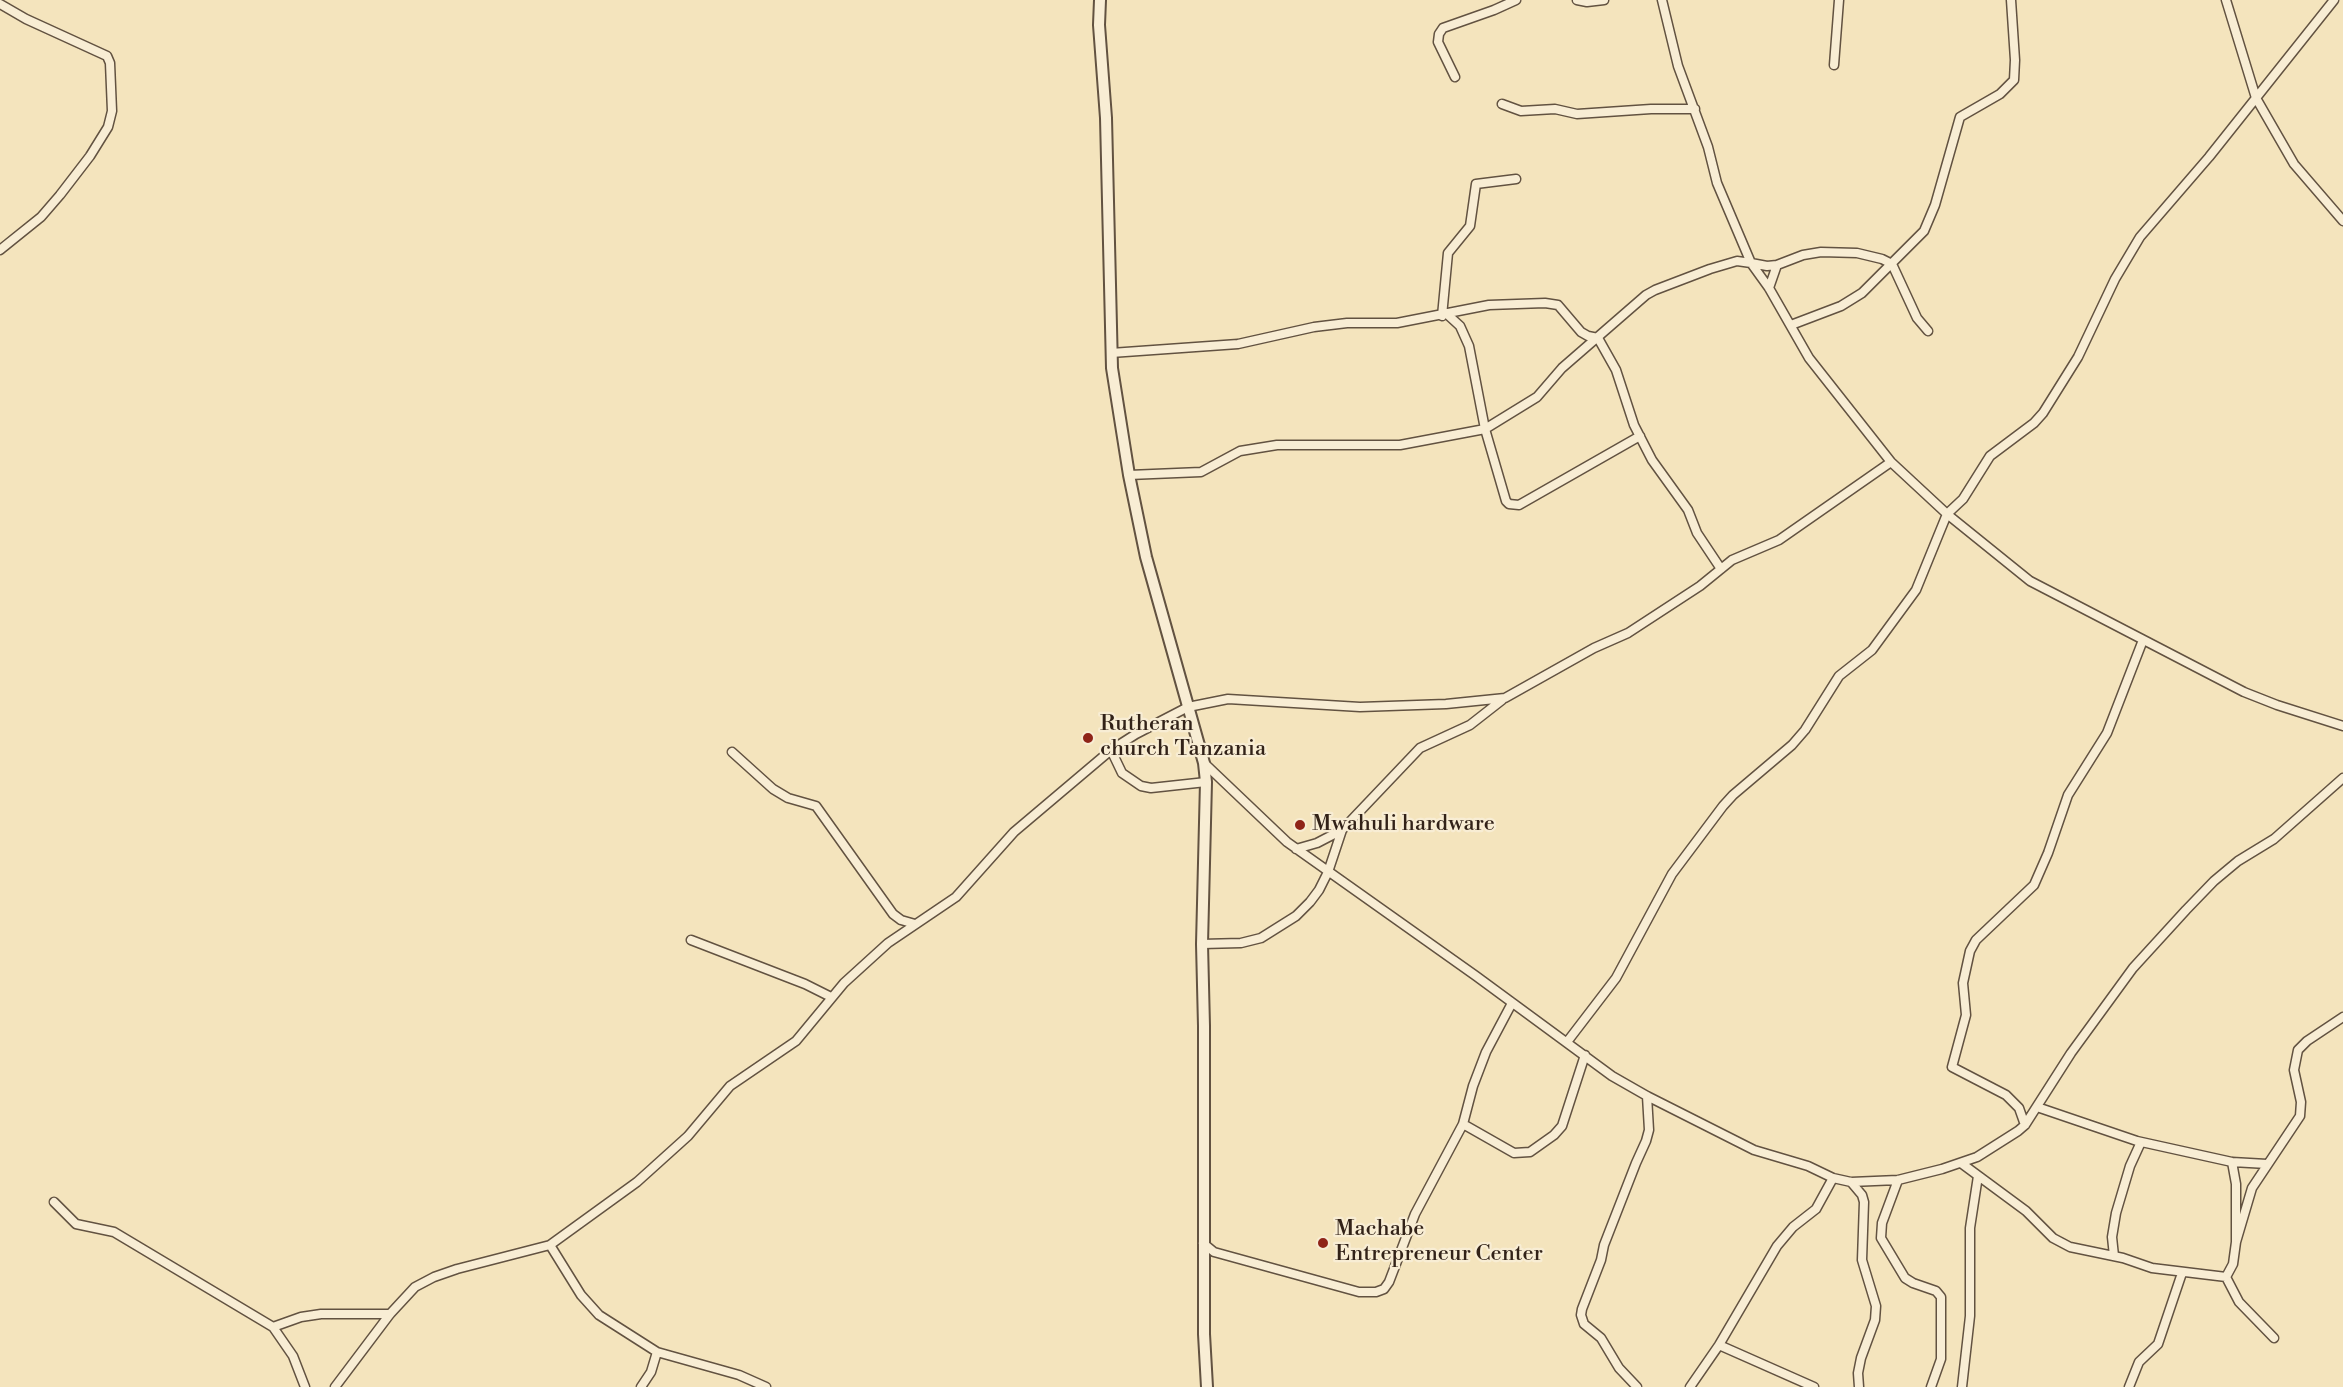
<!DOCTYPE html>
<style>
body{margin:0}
canvas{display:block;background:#f4e4bd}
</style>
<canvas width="2343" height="1387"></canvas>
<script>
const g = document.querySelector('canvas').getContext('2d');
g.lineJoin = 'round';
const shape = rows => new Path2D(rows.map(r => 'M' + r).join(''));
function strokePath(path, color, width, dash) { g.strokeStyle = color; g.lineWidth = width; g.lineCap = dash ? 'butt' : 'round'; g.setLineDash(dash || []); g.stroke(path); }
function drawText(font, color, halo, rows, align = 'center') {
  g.font = font + ' "Libre Bodoni",serif'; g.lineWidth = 4.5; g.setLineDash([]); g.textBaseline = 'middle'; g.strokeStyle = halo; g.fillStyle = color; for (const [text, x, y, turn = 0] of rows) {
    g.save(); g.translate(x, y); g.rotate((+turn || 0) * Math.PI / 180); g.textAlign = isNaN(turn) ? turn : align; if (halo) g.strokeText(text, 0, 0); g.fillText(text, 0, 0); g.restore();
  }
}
const minor = shape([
 [1577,0,1587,2,1604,0],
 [1662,0,1678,66,1708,147,1717,183,1751,263,1767,266,1777,265,1803,255,1821,252,1857,253,1882,259,1892,264,1917,318,1928,331],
 [2226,0,2256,98,2294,164,2343,221],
 [0,4,26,19,107,56,110,63,112,111,108,127,90,156,60,195,41,217,0,250],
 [1834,65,1839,0],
 [1455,77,1438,42,1439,34,1443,28,1494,10,1516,0],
 [1502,104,1521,111,1555,109,1577,114,1651,109,1695,109],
 [1769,288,1777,265],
 [1448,315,1460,326,1469,346,1485,429,1506,501,1509,504,1519,505,1640,436],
 [1442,316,1448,253,1470,226,1476,184,1516,179],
 [1791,325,1841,306,1862,293,1924,231,1935,205,1960,117,2000,94,2014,80,2015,60,2011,0],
 [1111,353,1238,344,1314,327,1347,323,1397,323,1489,305,1545,303,1558,305,1581,332,1588,336,1598,338,1616,370,1634,425,1652,460,1688,510,1697,533,1721,569],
 [1129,475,1201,472,1240,451,1277,445,1400,445,1485,429,1537,397,1562,368,1646,295,1655,290,1710,269,1737,261,1751,263,1769,288,1809,358,1891,462,1947,514,2030,581,2244,692,2277,705,2343,726],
 [1111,750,1122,773,1141,786,1151,788,1206,782],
 [732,752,773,789,788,798,816,806,893,914,901,920,915,924],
 [1204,763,1287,842,1476,976,1612,1076,1647,1096,1754,1150,1808,1166,1833,1178,1851,1182,1898,1180,1942,1169,1977,1157,2018,1131,2025,1125,2071,1053,2133,968,2186,910,2214,881,2238,861,2274,839,2343,778],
 [1296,849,1317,843,1342,830,1420,748,1470,725,1502,700],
 [691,940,805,984,831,997],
 [1202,944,1241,943,1261,938,1296,916,1310,902,1319,890,1328,872,1342,830],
 [1567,1042,1616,978,1672,874,1723,806,1733,795,1792,745,1805,730,1839,676,1872,650,1916,590,1947,514,1963,499,1990,456,2034,423,2043,413,2078,357,2115,279,2140,237,2209,157,2334,0],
 [2037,1107,2137,1141,2232,1162,2267,1164],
 [1463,1124,1514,1153,1530,1152,1554,1135,1562,1126,1585,1055],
 [2025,1125,2019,1108,2006,1095,1952,1067,1966,1015,1963,983,1970,951,1976,940,2034,885,2048,853,2068,795,2107,733,2143,640],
 [1961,1163,2026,1211,2053,1238,2070,1247,2123,1258,2152,1268,2226,1277,2239,1302,2274,1338],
 [1898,1180,1882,1223,1881,1238,1905,1278,1913,1283,1936,1291,1941,1297,1941,1359,1931,1387],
 [1851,1182,1862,1195,1864,1202,1862,1260,1876,1306,1875,1320,1861,1358,1858,1373,1859,1387],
 [54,1202,76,1224,114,1232,273,1327,293,1356,305,1387],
 [2236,1242,2252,1188,2300,1116,2301,1102,2294,1070,2298,1050,2307,1041,2343,1017],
 [1203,1243,1214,1252,1359,1292,1376,1292,1384,1289,1389,1282,1415,1214,1463,1124,1473,1086,1486,1052,1512,1003],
 [550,1245,581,1295,599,1315,657,1352,739,1375,766,1387],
 [2114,1256,2112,1237,2116,1213,2130,1166,2141,1142],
 [2226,1277,2233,1264,2236,1242,2236,1184,2232,1162],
 [273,1327,301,1317,321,1314,390,1314],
 [1719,1345,1814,1387],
 [335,1387,390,1314,415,1287,434,1277,457,1269,550,1245,637,1182,688,1136,730,1086,796,1041,844,983,888,943,956,897,1014,832,1111,750,1136,734,1188,707,1228,699,1360,707,1446,704,1505,698,1594,648,1628,633,1700,586,1732,560,1779,540,1891,462],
 [641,1387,651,1372,657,1352],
 [1637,1387,1619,1368,1601,1338,1584,1324,1581,1315,1582,1309,1601,1260,1604,1245,1636,1163,1646,1141,1649,1130,1647,1096],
 [1690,1387,1719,1345,1777,1246,1793,1227,1816,1209,1833,1178],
 [1962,1387,1970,1316,1970,1228,1978,1176],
 [2129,1387,2139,1362,2158,1344,2182,1273]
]);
const tertiary = shape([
 [1100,0,1099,25,1106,118,1112,368,1129,475,1146,557,1204,763,1206,782,1202,944,1204,1026,1204,1334,1207,1387]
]);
strokePath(minor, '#625241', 11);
strokePath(tertiary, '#625241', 14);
strokePath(minor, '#f8edd4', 8);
strokePath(tertiary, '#f8edd4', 10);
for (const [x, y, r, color] of [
 [1088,738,6,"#8f2418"],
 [1300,825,6,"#8f2418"],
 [1323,1243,6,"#8f2418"]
]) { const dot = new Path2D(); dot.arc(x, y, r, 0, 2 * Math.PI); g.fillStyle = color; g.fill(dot); strokePath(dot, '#f8edd4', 2); }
drawText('22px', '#322218', '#f8edd4', [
 ["Rutheran",1100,725],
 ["church Tanzania",1100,750],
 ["Mwahuli hardware",1312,825],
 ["Machabe",1335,1230],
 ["Entrepreneur Center",1335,1255]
], 'left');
</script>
